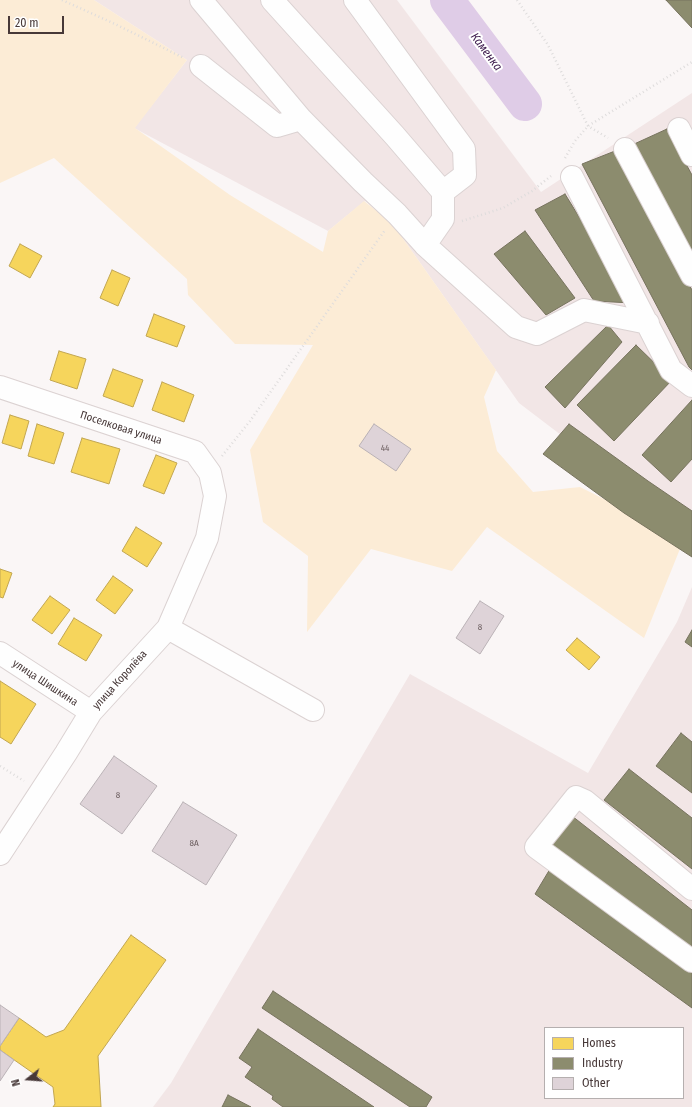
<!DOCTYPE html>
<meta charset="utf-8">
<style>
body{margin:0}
#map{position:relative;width:692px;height:1107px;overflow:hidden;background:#faf6f6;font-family:"Fira Sans Condensed",sans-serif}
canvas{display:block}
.legend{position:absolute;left:544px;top:1027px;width:140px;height:72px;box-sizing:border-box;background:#fff;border:1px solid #b5afaf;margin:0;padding:5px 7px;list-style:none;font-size:12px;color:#473838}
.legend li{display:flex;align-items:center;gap:8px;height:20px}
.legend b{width:20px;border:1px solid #b5afaf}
.north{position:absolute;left:8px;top:1059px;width:40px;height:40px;-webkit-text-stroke:3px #fff;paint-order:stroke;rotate:253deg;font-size:11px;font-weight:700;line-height:16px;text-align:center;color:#473838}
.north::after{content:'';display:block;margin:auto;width:14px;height:18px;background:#473838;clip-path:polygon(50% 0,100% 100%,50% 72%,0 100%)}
.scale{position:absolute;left:8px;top:16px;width:56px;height:18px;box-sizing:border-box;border:2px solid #473838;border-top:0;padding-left:5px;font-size:12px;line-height:14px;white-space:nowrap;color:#473838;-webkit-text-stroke:3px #fff;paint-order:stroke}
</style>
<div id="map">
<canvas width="692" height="1107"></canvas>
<ul class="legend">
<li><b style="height:11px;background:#f6d55c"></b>Homes</li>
<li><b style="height:11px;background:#8c8c6e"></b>Industry</li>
<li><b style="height:11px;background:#ded3d8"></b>Other</li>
</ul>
<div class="north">N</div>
<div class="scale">20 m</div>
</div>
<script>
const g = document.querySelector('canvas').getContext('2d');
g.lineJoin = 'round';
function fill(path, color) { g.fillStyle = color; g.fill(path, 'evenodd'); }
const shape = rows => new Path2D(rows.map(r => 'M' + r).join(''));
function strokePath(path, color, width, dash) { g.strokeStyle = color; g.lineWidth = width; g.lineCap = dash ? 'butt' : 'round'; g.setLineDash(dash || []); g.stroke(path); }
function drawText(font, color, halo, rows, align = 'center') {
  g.font = font + ' "Fira Sans Condensed",sans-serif'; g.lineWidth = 4; g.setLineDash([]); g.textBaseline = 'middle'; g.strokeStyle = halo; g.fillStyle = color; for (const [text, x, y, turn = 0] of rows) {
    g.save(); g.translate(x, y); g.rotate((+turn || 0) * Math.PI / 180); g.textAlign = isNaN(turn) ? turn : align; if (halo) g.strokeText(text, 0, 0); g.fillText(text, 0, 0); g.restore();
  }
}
fill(shape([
 [94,0,397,0,541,192,692,93,692,535,519,403,392,223,365,201,328,231,134,128,187,60],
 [692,587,692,1107,153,1107,171,1083,410,674,588,773,677,622],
 [545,1028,683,1028,683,1098,545,1098]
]), '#f2e6e6');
fill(shape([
 [0,0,94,0,187,60,135,128,230,195,323,252,328,231,364,201,392,223,496,370,484,397,497,451,533,492,580,487,684,539,644,638,487,527,452,571,371,549,307,632,308,556,263,522,250,450,313,345,235,344,188,295,187,279,54,158,0,183]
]), '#fcecd6');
const homes = shape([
 [20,244,42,256,30,278,9,266,20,244],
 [112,270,130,278,118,306,100,298,112,270],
 [154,314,185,326,177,347,146,336,154,314],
 [59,351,86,359,77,389,50,380,59,351],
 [113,369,143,380,133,407,103,396,113,369],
 [162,382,194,395,184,422,152,410,162,382],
 [10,415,29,421,21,449,2,443,10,415],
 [37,424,64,433,54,464,28,456,37,424],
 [82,438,120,449,109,484,71,472,82,438],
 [156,455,177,463,164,494,143,486,156,455],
 [136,527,162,543,147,567,122,551,136,527],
 [0,569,12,573,3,598,0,597,0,569],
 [113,576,133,590,115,614,96,600,113,576],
 [50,596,70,610,52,634,32,620,50,596],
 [74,618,102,635,86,661,58,644,74,618],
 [577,638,600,657,589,670,566,650,577,638],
 [0,681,36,704,11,744,0,737,0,681],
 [131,935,166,960,98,1056,101,1107,53,1107,55,1104,53,1087,0,1050,0,1046,19,1018,46,1037,64,1030,131,935]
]);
fill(homes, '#f6d55c');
strokePath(homes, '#c2a651', 1);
const industry = shape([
 [666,0,692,0,692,28,666,0],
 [667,129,692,175,692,254,632,145,667,129],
 [615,151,692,290,692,370,689,367,582,164,615,151],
 [565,194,632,303,594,301,535,210,565,194],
 [525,231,575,298,546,315,494,254,525,231],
 [608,325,622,342,565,408,545,387,608,325],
 [636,345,672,380,614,441,577,405,636,345],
 [692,400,692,459,671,482,642,455,692,400],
 [569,424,648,481,692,511,692,557,624,513,543,454,569,424],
 [692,630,692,647,685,642,692,630],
 [681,733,692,742,692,793,656,766,681,733],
 [629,769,692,818,692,869,604,800,629,769],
 [572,816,692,910,692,948,549,845,572,816],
 [553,864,692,967,692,1008,535,894,553,864],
 [273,991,432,1097,426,1107,410,1107,262,1008,273,991],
 [258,1029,374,1107,283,1107,272,1099,273,1096,245,1077,252,1067,239,1058,258,1029],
 [228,1095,251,1107,222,1107,228,1095]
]);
fill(industry, '#8c8c6e');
strokePath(industry, '#77735e', 1);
strokePath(shape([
 [447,0,525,104]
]), '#dfcce7', 34);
const building = shape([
 [374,424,411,449,396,471,359,446,374,424],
 [480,601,504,616,480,654,456,638,480,601],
 [114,756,157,786,122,834,80,804,114,756],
 [183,802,237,835,206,885,152,851,183,802],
 [0,1005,19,1018,0,1046,0,1005],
 [0,1050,14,1060,0,1081,0,1050]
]);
fill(building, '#ded3d8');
strokePath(building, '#bab2b6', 1);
const minor = shape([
 [201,0,301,119],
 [272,0,395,136,443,192,443,219,425,245],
 [355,0,464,149,465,175,443,192],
 [201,66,277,126,301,119,363,182,397,214,425,245,516,327,537,334,584,310,648,323],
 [679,129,692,155],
 [625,149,692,275],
 [572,177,671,370,692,386],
 [0,387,195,452,210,473,215,496,207,538,168,628,91,712,66,753,0,854],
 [168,628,313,710],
 [0,653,91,712],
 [692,889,585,801,576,797,536,847,692,961]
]);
strokePath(minor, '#dbd2d2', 24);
strokePath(shape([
 [62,0,115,24,184,58],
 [517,0,548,45,588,126,608,138],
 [565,158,575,141,588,126,692,62],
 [462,221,503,208,532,191,551,176],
 [222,456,250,421,385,230],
 [0,766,24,781]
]), '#dedcdc', 2.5, [1, 3]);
strokePath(minor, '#fefefe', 22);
drawText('9px', '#6d5f60', null, [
 ["44",385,448],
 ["8",480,627],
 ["8",118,795],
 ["8А",194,843]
]);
drawText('11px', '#473838', '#fff', [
 ["Поселковая улица",121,428,18],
 ["улица Королёва",120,680,-48],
 ["улица Шишкина",45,683,33]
]);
drawText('italic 12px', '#432252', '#fff', [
 ["Каменка",486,52,53]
]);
</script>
